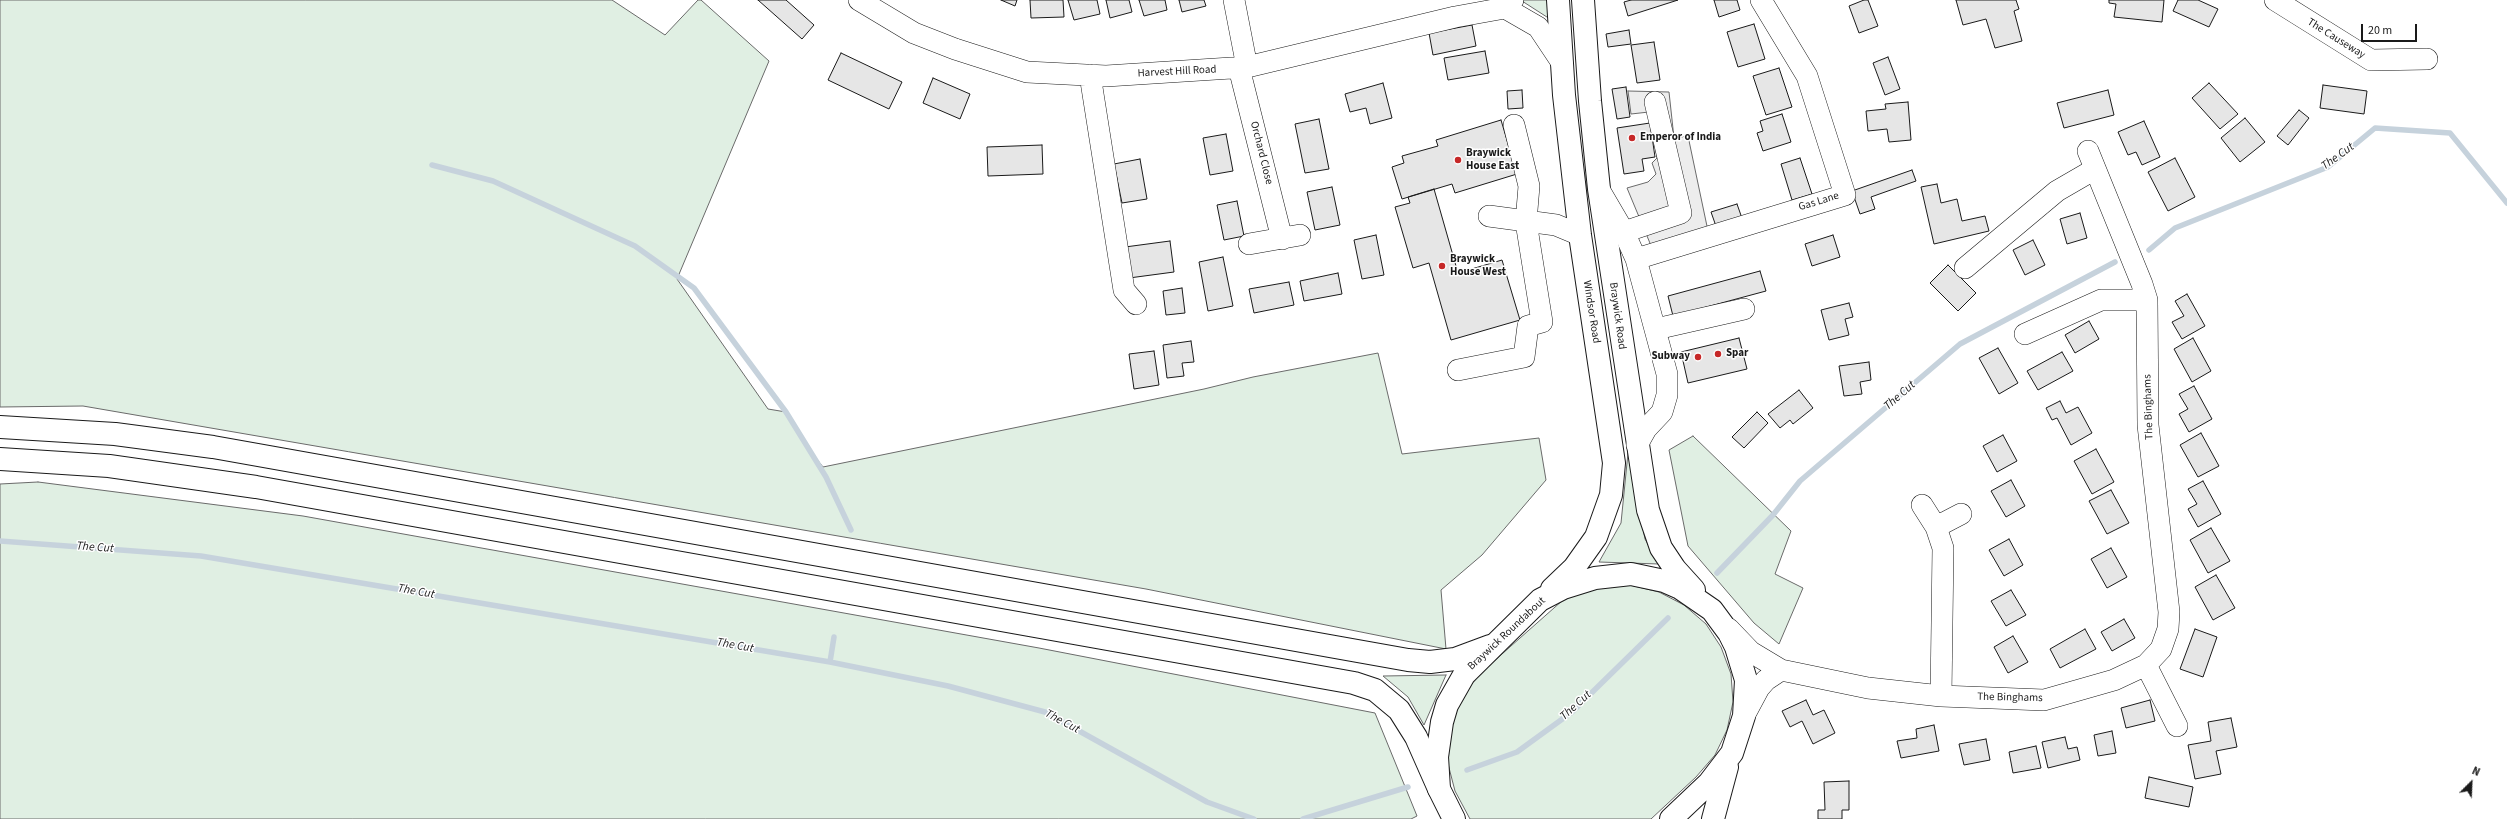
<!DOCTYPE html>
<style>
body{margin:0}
#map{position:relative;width:2507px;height:819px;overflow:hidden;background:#fff;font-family:"Source Sans 3",sans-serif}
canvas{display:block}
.north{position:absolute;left:2451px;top:763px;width:40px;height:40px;-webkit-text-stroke:3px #fff;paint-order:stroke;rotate:24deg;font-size:11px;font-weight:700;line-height:16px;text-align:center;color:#1a1a1a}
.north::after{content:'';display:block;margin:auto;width:14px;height:18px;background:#1a1a1a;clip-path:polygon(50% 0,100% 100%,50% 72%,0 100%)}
.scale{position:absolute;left:2361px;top:24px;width:56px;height:18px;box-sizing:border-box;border:2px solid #1a1a1a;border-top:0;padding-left:5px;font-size:12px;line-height:14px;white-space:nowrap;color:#1a1a1a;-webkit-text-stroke:3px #fff;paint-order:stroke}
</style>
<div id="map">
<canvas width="2507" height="819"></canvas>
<div class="north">N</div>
<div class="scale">20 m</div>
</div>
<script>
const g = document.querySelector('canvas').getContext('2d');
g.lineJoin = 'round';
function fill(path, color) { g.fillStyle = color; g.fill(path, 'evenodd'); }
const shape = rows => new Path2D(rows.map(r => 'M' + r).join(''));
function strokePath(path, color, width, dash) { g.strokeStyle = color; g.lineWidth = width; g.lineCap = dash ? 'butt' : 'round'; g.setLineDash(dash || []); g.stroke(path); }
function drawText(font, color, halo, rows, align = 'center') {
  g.font = font + ' "Source Sans 3",sans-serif'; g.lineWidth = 3; g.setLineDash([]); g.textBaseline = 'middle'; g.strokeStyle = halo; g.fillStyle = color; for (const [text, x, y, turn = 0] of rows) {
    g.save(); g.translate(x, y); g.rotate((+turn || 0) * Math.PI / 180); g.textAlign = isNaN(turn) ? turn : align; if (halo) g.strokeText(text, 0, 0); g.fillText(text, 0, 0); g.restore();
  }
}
const green = shape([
 [0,0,612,0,665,35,698,0,701,0,769,61,677,279,768,409,786,412,805,444,823,467,1204,389,1253,377,1378,353,1402,454,1539,438,1546,480,1482,555,1441,590,1446,649,1146,589,83,406,0,407,0,0],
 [1548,0,1550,19,1522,1,1523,0,1548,0],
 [1693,436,1791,531,1775,574,1803,588,1779,644,1754,623,1688,546,1669,450,1693,436],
 [1628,453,1645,539,1659,564,1599,562,1621,523,1628,453],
 [38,482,303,516,1039,648,1375,713,1417,816,1411,819,0,819,0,484,38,482],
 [1630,585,1659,592,1684,605,1706,624,1721,647,1731,674,1733,702,1727,730,1715,755,1696,777,1651,819,1470,819,1455,791,1447,760,1454,715,1467,689,1485,669,1563,600,1587,588,1630,585],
 [1446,675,1424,725,1408,697,1383,676,1446,675]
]);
fill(green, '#e0efe3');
strokePath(green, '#6a6a6a', 1);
const parking = shape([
 [1628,91,1669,92,1674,138,1688,136,1708,231,1652,248,1627,188,1648,182,1656,174,1652,163,1657,158,1649,112,1631,114,1628,91]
]);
fill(parking, '#ededed');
strokePath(parking, '#6a6a6a', 1);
strokePath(shape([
 [432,165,493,181,635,246,694,288,786,412,826,477,851,530],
 [2149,250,2175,228,2328,167,2375,128,2450,133,2507,203],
 [0,541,201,556,830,662,948,686,1045,712,1207,802,1254,819],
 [1717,573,1773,515,1800,481,1960,344,2115,262],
 [830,662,834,637],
 [1467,770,1517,752,1572,712,1668,618],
 [1303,819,1408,787]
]), '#c6d2dc', 5.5);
const building = shape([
 [758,0,786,0,814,25,802,39,758,0],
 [1001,0,1017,0,1015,6,1001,0],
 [1030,0,1063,0,1064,17,1031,18,1030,0],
 [1068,0,1097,0,1100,14,1074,20,1068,0],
 [1106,0,1129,0,1132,12,1110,18,1106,0],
 [1139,0,1165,0,1167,10,1144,16,1139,0],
 [1179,0,1204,0,1206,6,1182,12,1179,0],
 [1631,0,1678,0,1628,16,1624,2,1631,0],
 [1714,0,1737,0,1740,10,1719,17,1714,0],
 [1864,0,1868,0,1878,26,1859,33,1849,6,1864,0],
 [1956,0,2016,0,2019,9,2014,11,2022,41,1995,48,1986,19,1963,25,1956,0],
 [2109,0,2164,0,2162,22,2114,17,2116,4,2109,3,2109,0],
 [2178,0,2198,0,2218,9,2209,27,2173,11,2178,0],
 [1754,24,1765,59,1738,67,1727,32,1754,24],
 [1472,25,1476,46,1433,55,1429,33,1472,25],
 [1629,30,1631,44,1608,47,1606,34,1629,30],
 [1654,42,1660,80,1637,83,1631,45,1654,42],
 [1485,51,1489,73,1448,80,1444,58,1485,51],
 [841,53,902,82,889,109,828,80,841,53],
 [1888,57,1900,89,1885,95,1873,63,1888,57],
 [1779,68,1792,107,1766,115,1753,76,1779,68],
 [933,78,970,94,960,119,923,103,933,78],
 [1383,83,1392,118,1370,124,1366,108,1350,112,1345,94,1383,83],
 [2209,83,2238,114,2220,129,2192,98,2209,83],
 [2323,85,2367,91,2364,114,2320,108,2323,85],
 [1626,87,1630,117,1617,119,1612,89,1626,87],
 [1522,90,1523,108,1508,109,1507,91,1522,90],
 [2108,90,2114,115,2064,128,2057,103,2108,90],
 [1908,102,1911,140,1889,142,1887,129,1868,131,1866,111,1886,109,1885,104,1908,102],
 [2299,110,2309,118,2288,145,2277,136,2299,110],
 [1782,114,1791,142,1763,151,1757,133,1763,131,1760,121,1782,114],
 [2245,118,2265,142,2240,162,2221,138,2245,118],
 [1319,119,1329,169,1305,173,1295,124,1319,119],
 [1501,120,1517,174,1455,193,1452,184,1402,199,1392,167,1404,163,1402,156,1438,146,1436,140,1501,120],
 [2144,121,2160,157,2142,165,2136,152,2128,155,2118,132,2144,121],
 [1650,123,1655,157,1642,159,1644,171,1624,174,1617,128,1650,123],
 [1226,134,1233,171,1210,175,1203,138,1226,134],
 [1042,145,1043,174,988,176,987,147,1042,145],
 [1800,158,1812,194,1792,200,1781,164,1800,158],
 [2175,158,2195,197,2168,211,2148,172,2175,158],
 [1140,159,1147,199,1122,203,1114,164,1140,159],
 [1912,170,1916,181,1871,197,1875,209,1860,214,1852,191,1912,170],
 [1937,184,1941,203,1957,199,1962,221,1985,216,1989,231,1934,244,1921,187,1937,184],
 [1332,187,1340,225,1315,230,1307,192,1332,187],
 [1434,189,1458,273,1502,260,1520,320,1451,340,1429,263,1413,268,1395,207,1410,203,1408,197,1434,189],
 [1237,201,1244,236,1224,240,1217,205,1237,201],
 [1737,204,1743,221,1717,229,1711,212,1737,204],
 [2080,213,2087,238,2067,244,2060,219,2080,213],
 [1376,235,1384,275,1362,279,1354,240,1376,235],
 [1833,235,1840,257,1812,266,1805,244,1833,235],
 [2033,240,2045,265,2025,275,2013,250,2033,240],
 [1170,241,1174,272,1129,278,1125,247,1170,241],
 [1223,257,1233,306,1208,311,1199,262,1223,257],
 [1948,265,1976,293,1958,311,1930,283,1948,265],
 [1760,271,1766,291,1673,316,1668,296,1760,271],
 [1338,273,1342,294,1304,301,1300,281,1338,273],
 [1289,282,1294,305,1254,313,1249,289,1289,282],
 [1182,288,1185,313,1166,315,1163,291,1182,288],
 [2187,294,2205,326,2182,339,2172,322,2184,316,2175,301,2187,294],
 [1849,303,1853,317,1845,319,1849,335,1829,340,1821,310,1849,303],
 [2089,321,2099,339,2075,353,2065,335,2089,321],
 [1739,338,1747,369,1688,383,1681,352,1739,338],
 [2193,338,2211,371,2192,382,2174,349,2193,338],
 [1191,341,1194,362,1182,363,1184,376,1167,378,1163,345,1191,341],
 [1998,348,2018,383,1999,394,1979,358,1998,348],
 [1154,351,1159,385,1134,389,1129,354,1154,351],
 [2062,352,2073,371,2038,390,2027,371,2062,352],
 [1869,362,1871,380,1860,382,1862,394,1844,396,1839,366,1869,362],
 [2194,386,2212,419,2189,432,2179,414,2188,409,2179,394,2194,386],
 [1799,390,1813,408,1793,424,1790,420,1780,428,1768,414,1799,390],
 [2060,401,2066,413,2078,407,2092,433,2071,445,2057,418,2052,420,2046,408,2060,401],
 [1757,412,1768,423,1744,448,1732,437,1757,412],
 [2201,433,2219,466,2198,477,2180,445,2201,433],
 [2003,435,2017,461,1997,472,1983,446,2003,435],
 [2096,449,2114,482,2092,494,2074,461,2096,449],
 [2011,480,2025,506,2006,517,1991,491,2011,480],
 [2203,481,2221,514,2198,527,2188,509,2197,504,2188,489,2203,481],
 [2111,490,2129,523,2107,534,2089,501,2111,490],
 [2211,528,2230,561,2208,573,2190,540,2211,528],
 [2009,539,2023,565,2004,576,1989,550,2009,539],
 [2111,548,2127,577,2107,588,2091,559,2111,548],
 [2216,575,2235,608,2213,620,2195,587,2216,575],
 [2011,590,2026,615,2006,626,1991,601,2011,590],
 [2124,619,2135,638,2112,651,2101,632,2124,619],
 [2085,629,2096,649,2060,668,2050,649,2085,629],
 [2195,629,2217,637,2203,677,2180,669,2195,629],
 [2013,636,2028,662,2008,673,1994,647,2013,636],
 [1806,700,1813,715,1824,710,1835,733,1813,744,1802,721,1790,727,1782,711,1806,700],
 [2150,700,2155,721,2126,728,2121,708,2150,700],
 [2231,718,2237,747,2216,751,2221,774,2195,779,2188,745,2211,741,2208,722,2231,718],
 [1934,725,1939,751,1901,758,1897,741,1917,738,1916,729,1934,725],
 [2112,731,2116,753,2098,756,2094,735,2112,731],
 [2065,737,2068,749,2077,747,2080,760,2048,768,2042,742,2065,737],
 [1986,739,1990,760,1964,765,1959,744,1986,739],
 [2036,746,2041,768,2013,773,2009,752,2036,746],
 [2149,777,2193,787,2189,807,2145,798,2149,777],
 [1849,781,1849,810,1842,810,1842,819,1818,819,1818,810,1825,810,1824,782,1849,781]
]);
fill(building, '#e6e6e6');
strokePath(building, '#1a1a1a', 1);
const minor = shape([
 [859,0,914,33,955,49,1027,72,1106,76,1247,67,1455,17,1505,8,1513,0],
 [1234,0,1247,67],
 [2275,0,2371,60,2427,59],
 [1505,8,1538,27,1562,63],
 [1239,68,1282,239],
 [1090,75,1124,290,1136,304],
 [1600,191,1624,232,1636,259,1667,374,1667,395,1662,412,1646,429,1637,445],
 [1489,216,1556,225,1580,235],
 [1624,232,1681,213,1655,102],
 [1249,244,1300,235],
 [1636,259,1845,195,1807,76,1761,0],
 [1965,268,2057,191,2095,169],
 [1656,329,1744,309],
 [2025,334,2101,300,2147,300],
 [1458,370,1524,357,1528,326,1542,322,1526,222,1529,186,1514,125],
 [1922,505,1936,527,1943,548,1941,696],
 [1936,527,1961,514],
 [1729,629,1751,652,1781,670,1868,688,1941,696,2044,700,2114,680,2146,665,2161,649,2168,629,2169,612,2148,425,2147,300,2142,284,2088,151],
 [2146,665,2177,726],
 [1744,716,1759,688,1766,680,1781,670]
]);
const major = shape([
 [1583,0,1590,101,1599,189,1648,510,1661,548,1675,569,1694,590],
 [1552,589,1574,568,1596,537,1611,495,1614,463,1580,235,1564,95,1558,0],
 [1454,819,1439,789,1437,757,1442,722,1447,705,1464,675,1540,600,1563,588,1595,578,1631,574,1664,581,1680,588,1712,610,1729,633,1736,647,1746,680,1744,716,1732,753,1709,783,1671,819],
 [1713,819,1727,767]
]);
const highway = shape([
 [0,427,115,434,213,447,1408,660,1430,662,1455,659,1490,646],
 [0,459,109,466,256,487,1354,683,1375,690,1399,710,1416,737,1439,789]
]);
strokePath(minor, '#1a1a1a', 22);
strokePath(major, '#1a1a1a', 24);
strokePath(highway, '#1a1a1a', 24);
strokePath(minor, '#fff', 21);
strokePath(major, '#fff', 22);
strokePath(highway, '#fff', 22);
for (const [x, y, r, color] of [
 [1632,138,4,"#c62828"],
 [1458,160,4,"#c62828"],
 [1442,266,4,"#c62828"],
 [1718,354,4,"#c62828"],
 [1698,357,4,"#c62828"]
]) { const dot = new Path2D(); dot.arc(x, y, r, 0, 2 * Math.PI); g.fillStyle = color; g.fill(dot); strokePath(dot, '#fff', 1.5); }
drawText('11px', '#1a1a1a', '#fff', [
 ["The Causeway",2336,39,32],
 ["Harvest Hill Road",1177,72,-3],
 ["Orchard Close",1261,153,76],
 ["Gas Lane",1819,202,-17],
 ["Windsor Road",1591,312,81],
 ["Braywick Road",1617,316,82],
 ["The Binghams",2149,407,-92],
 ["Braywick Roundabout",1507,634,-43],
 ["The Binghams",2010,698,1]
]);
drawText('bold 11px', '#1a1a1a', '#fff', [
 ["Emperor of India",1640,138],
 ["Braywick",1466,154],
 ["House East",1466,167],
 ["Braywick",1450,260],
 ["House West",1450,273],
 ["Spar",1726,354],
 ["Subway",1690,357,"right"]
], 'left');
drawText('italic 12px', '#1a1a1a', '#fff', [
 ["The Cut",2338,157,-36],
 ["The Cut",1900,396,-41],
 ["The Cut",95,548,4],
 ["The Cut",416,592,10],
 ["The Cut",735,646,10],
 ["The Cut",1576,706,-42],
 ["The Cut",1062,722,28]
]);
</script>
